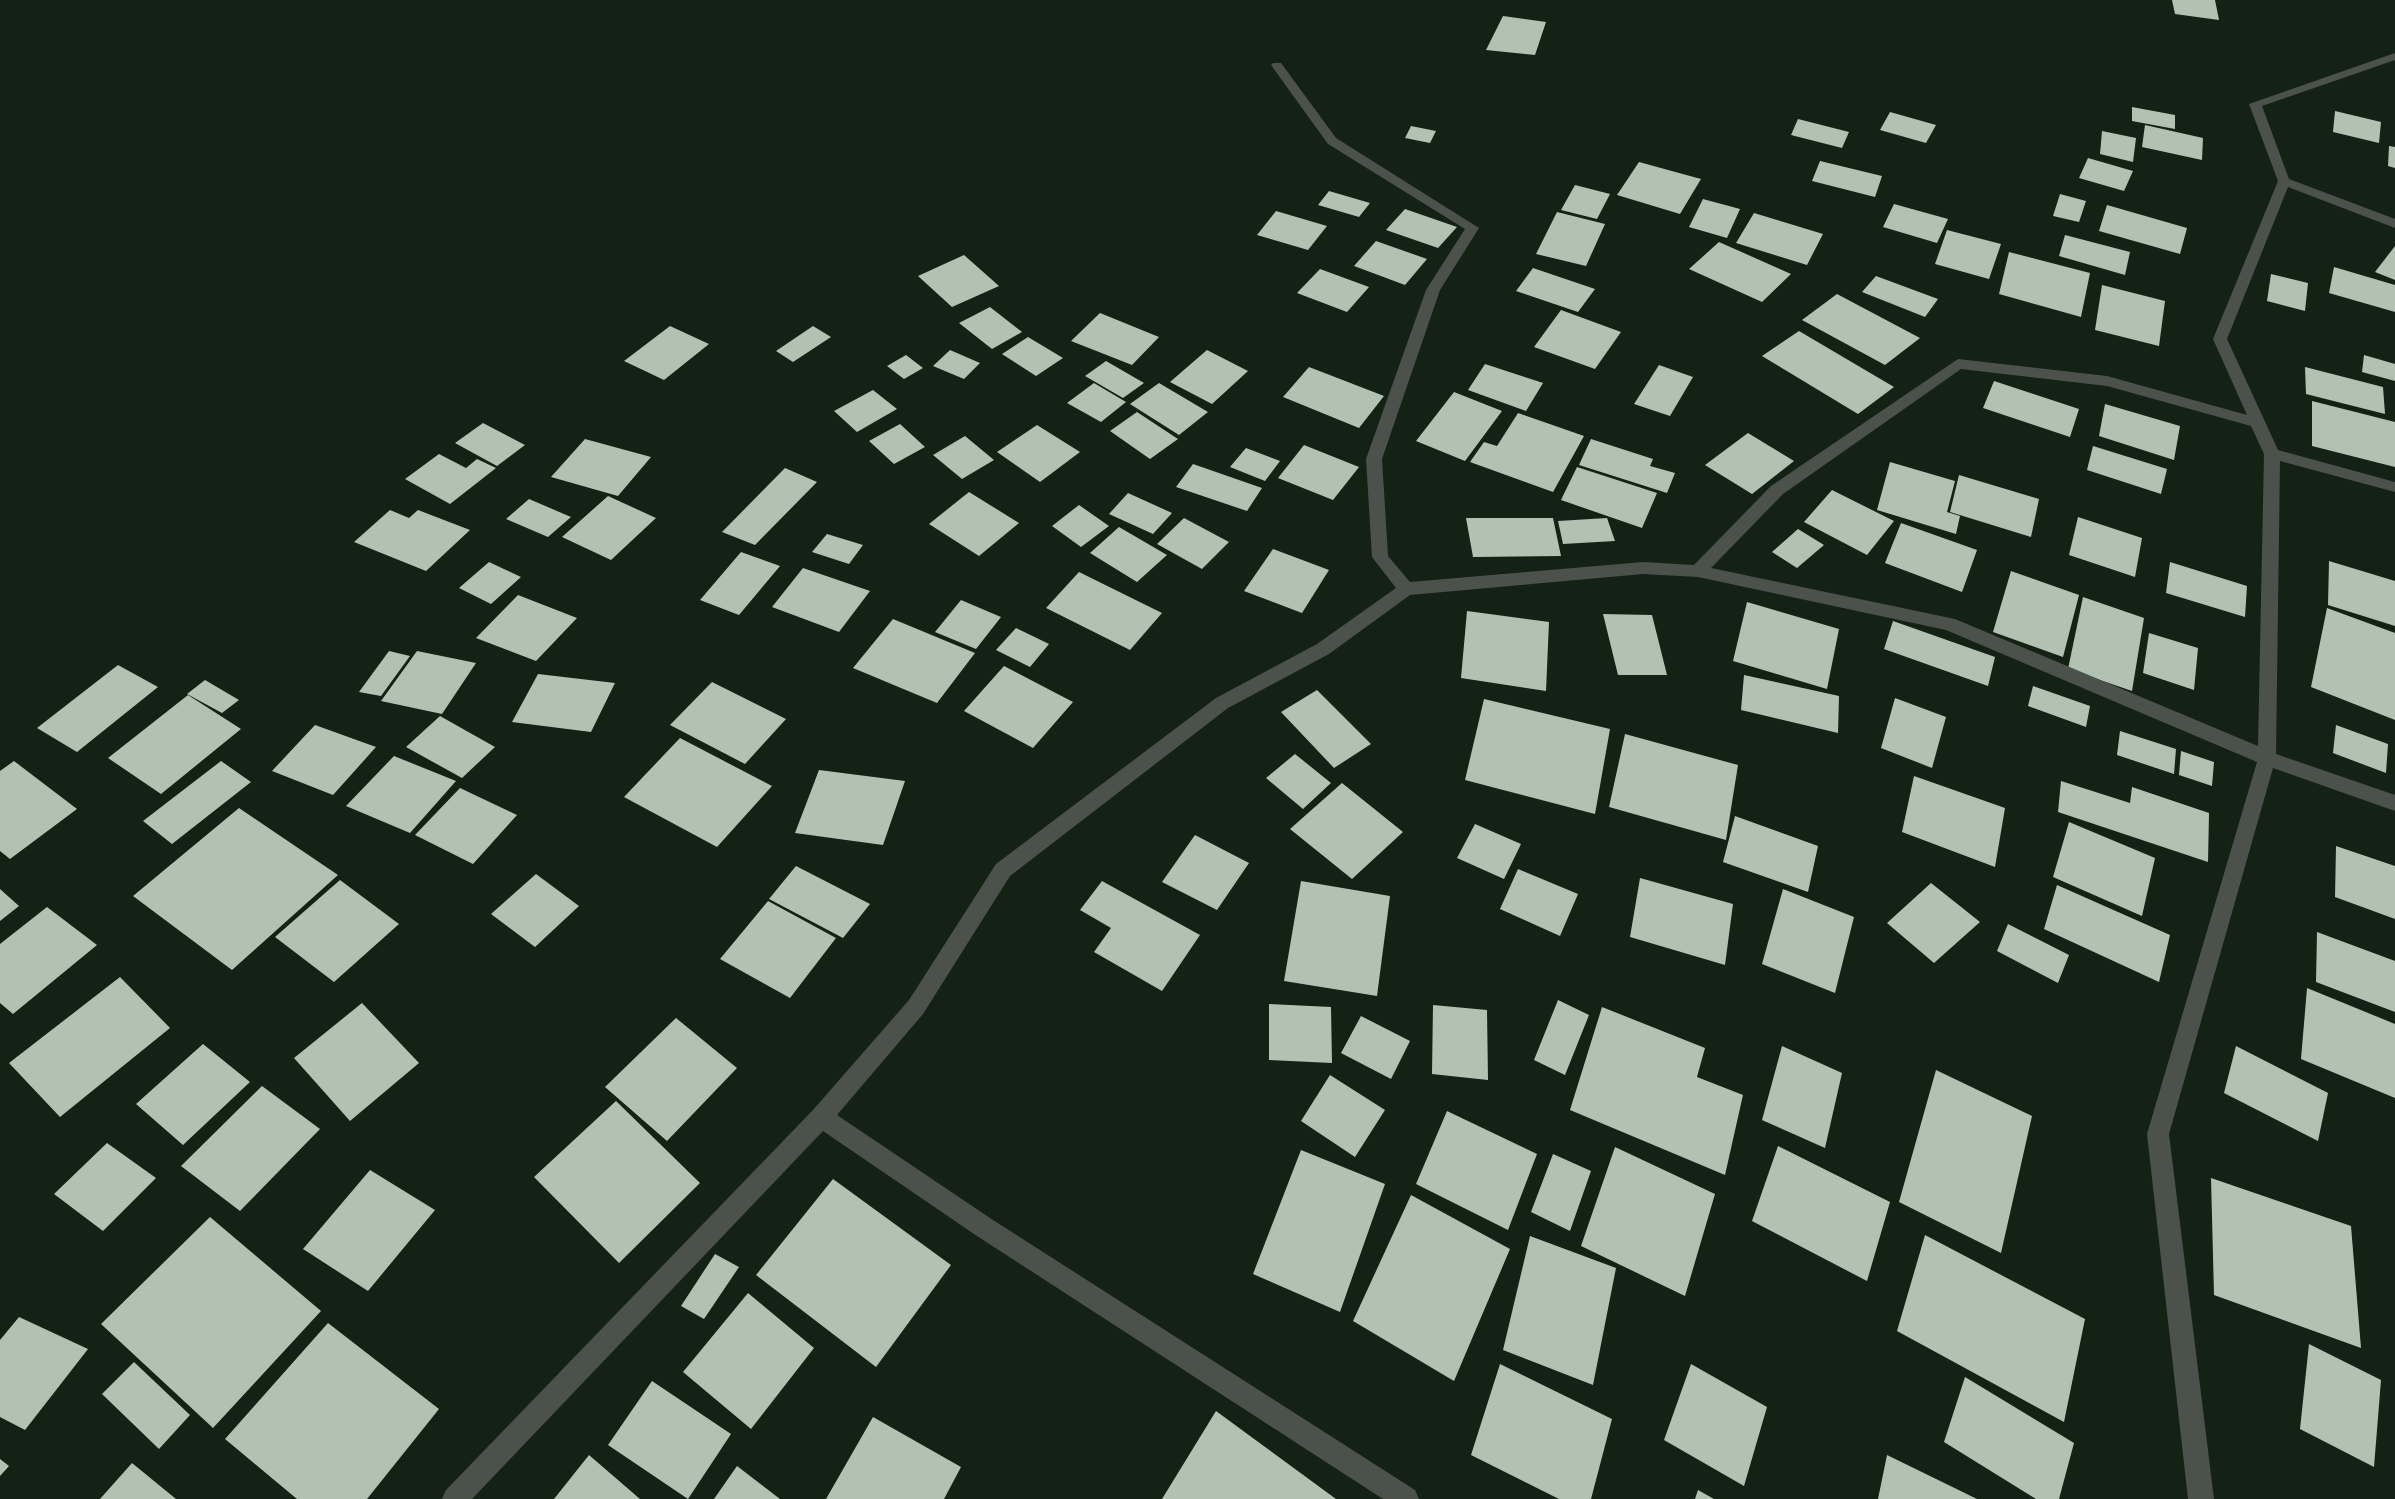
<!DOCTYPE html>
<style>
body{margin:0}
canvas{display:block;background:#142115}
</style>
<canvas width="2395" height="1499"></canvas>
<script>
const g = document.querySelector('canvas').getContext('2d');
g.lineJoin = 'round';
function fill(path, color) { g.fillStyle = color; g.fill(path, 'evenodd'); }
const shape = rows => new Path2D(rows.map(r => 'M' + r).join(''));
fill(shape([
 [2172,0,2215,0,2219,20,2175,14],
 [1503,16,1546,22,1535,55,1486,50],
 [2132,107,2175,115,2175,129,2132,121],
 [2335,111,2381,122,2379,143,2333,132],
 [1890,112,1936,125,1926,143,1880,130],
 [1798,119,1849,132,1842,148,1791,135],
 [2145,125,2203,138,2202,160,2142,147],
 [1411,126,1436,131,1430,143,1405,138],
 [2102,131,2136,138,2133,162,2100,154],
 [2389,146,2395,147,2395,168,2388,166],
 [2088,158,2133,171,2124,191,2079,178],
 [1820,161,1882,176,1875,197,1812,181],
 [1639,162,1701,179,1680,214,1617,195],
 [1575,185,1610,194,1597,219,1561,210],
 [1329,191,1370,203,1359,217,1318,205],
 [2060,194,2086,201,2079,222,2053,216],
 [1703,199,1740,209,1727,238,1689,227],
 [1894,204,1948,219,1937,243,1883,227],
 [2107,205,2187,228,2180,254,2099,231],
 [1405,209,1457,227,1438,248,1386,230],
 [1276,211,1327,226,1308,250,1257,235],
 [1557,212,1605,224,1586,266,1536,254],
 [1754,213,1823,234,1807,265,1736,243],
 [1947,230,2001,244,1989,279,1935,264],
 [2065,235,2130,252,2125,275,2059,256],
 [1376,241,1427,259,1405,285,1354,266],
 [1719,242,1791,274,1762,302,1689,269],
 [2395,246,2395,280,2375,272],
 [2009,252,2090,273,2081,317,1999,294],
 [964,255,999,286,952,307,918,276],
 [2334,267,2395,285,2395,312,2329,293],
 [1533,268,1595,289,1578,312,1516,291],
 [1320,269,1369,287,1347,312,1297,293],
 [2271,274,2308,283,2305,311,2267,301],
 [1876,276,1938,299,1925,317,1862,292],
 [2102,285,2165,301,2159,346,2095,330],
 [1837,294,1920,338,1885,365,1802,320],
 [990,307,1022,332,992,349,959,323],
 [1561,310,1621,332,1595,369,1534,347],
 [1100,313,1159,337,1132,365,1071,341],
 [670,326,709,344,664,380,624,361],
 [813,326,831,337,793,362,776,351],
 [1799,331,1894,387,1858,414,1762,356],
 [1028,337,1063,358,1036,376,1002,354],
 [950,350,980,363,964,379,933,366],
 [1207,350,1248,371,1212,404,1170,382],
 [906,355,923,368,904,379,887,366],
 [2364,355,2395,364,2395,381,2362,372],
 [1106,361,1144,383,1123,398,1085,376],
 [1485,364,1543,383,1526,411,1468,390],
 [1659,365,1693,377,1670,416,1634,404],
 [1309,367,1384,396,1359,428,1283,397],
 [2305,367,2383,387,2385,414,2306,394],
 [1994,381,2079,409,2070,437,1983,408],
 [1094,383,1126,402,1101,422,1067,403],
 [1159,383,1208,412,1179,435,1130,404],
 [873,390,897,409,857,432,834,411],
 [1454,392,1502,411,1465,461,1416,441],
 [2312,401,2395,422,2395,467,2312,446],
 [2105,404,2180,426,2174,460,2099,436],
 [1137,412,1178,439,1150,459,1110,431],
 [1518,413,1584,436,1553,492,1470,462,1484,442,1497,446],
 [483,423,525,445,497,466,455,443],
 [900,424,925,447,894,464,869,441],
 [1037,425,1080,452,1040,482,997,452],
 [1748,433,1794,461,1752,494,1705,465],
 [965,436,994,460,962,479,933,455],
 [585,439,651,457,618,496,551,477],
 [1591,439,1653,459,1650,466,1675,473,1667,493,1579,465],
 [1304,445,1359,467,1333,500,1278,478],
 [2093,446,2167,469,2161,494,2087,470],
 [1246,448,1280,461,1265,481,1230,467],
 [439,454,466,468,477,459,496,468,450,504,405,479],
 [1890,462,1955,481,1947,512,1960,516,1956,534,1877,510],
 [1193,464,1262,488,1247,511,1176,487],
 [1577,467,1657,493,1642,528,1561,500],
 [785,468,817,482,755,545,722,532],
 [1959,475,2039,499,2031,537,1950,512],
 [1832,490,1894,521,1867,555,1804,522],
 [969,492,1019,523,979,556,929,524],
 [1128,493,1172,513,1153,534,1109,514],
 [608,496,656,518,611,560,562,537],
 [529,499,571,517,548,537,506,519],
 [1079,505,1109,526,1081,547,1052,526],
 [390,510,409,518,418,510,470,530,426,571,354,542],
 [2078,517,2142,538,2135,577,2069,555],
 [1184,518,1229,542,1202,569,1157,544],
 [1466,518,1553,518,1561,556,1473,557],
 [1607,518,1615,541,1563,544,1558,521],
 [1901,523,1977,550,1962,592,1885,563],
 [1119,527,1167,555,1137,582,1090,553],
 [1798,529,1824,545,1797,568,1772,552],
 [827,534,863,545,849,564,812,552],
 [1273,549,1329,570,1302,613,1244,591],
 [741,552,780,566,739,615,700,600],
 [2329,561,2395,581,2395,626,2328,605],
 [489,562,521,577,491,604,459,588],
 [2170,562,2247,586,2245,617,2166,593],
 [803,568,870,591,839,632,772,607],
 [2011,571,2079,595,2063,657,1993,632],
 [1079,572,1162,613,1130,650,1046,608],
 [518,595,577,618,536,661,476,638],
 [2083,597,2144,618,2132,691,2068,669],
 [961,600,1001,617,976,649,935,632],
 [1747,602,1839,629,1827,689,1733,661],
 [2327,608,2395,633,2395,720,2311,687],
 [1467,611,1549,622,1546,691,1461,678],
 [1603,614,1652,615,1667,675,1618,675],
 [893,619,975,653,937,703,853,668],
 [1893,621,1995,657,1988,686,1884,649],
 [1016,628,1049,644,1030,667,996,650],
 [2149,633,2198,648,2194,690,2143,673],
 [389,651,410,656,381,696,359,692],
 [417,651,476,663,442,714,381,701],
 [118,665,158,687,77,752,37,728],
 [1004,666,1073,702,1033,748,964,711],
 [538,674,615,683,591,732,512,722],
 [1744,675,1839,696,1838,733,1741,710],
 [205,680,239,700,222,713,187,694],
 [712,682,786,719,745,764,670,725],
 [2033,686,2090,706,2086,727,2028,706],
 [1317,690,1371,744,1334,768,1281,712],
 [188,695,241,729,161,794,108,758],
 [1895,698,1946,717,1932,768,1881,748],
 [1484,699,1610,729,1595,814,1465,780],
 [440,716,495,747,462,778,406,747],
 [315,725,376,747,333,795,272,771],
 [2336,725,2388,744,2386,773,2333,753],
 [2120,731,2176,749,2174,774,2117,755],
 [1625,734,1738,765,1726,840,1609,807],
 [680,738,772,786,717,847,624,797],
 [2181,751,2214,762,2212,786,2179,775],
 [1295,754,1331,783,1303,809,1266,778],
 [394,756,456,781,410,833,346,806],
 [14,761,77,809,10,859,0,851,0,771],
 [221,761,251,782,172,844,143,821],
 [819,770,905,781,883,845,795,833],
 [1914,776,2005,808,1995,867,1902,832],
 [2061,781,2130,803,2132,787,2209,813,2208,862,2058,812],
 [1342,783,1403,832,1352,879,1290,829],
 [460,788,517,815,473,864,415,835],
 [239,808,338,875,232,970,133,896],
 [1735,816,1818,846,1808,892,1723,862],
 [2069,822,2155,858,2142,916,2053,877],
 [1475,824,1521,844,1504,879,1457,858],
 [1195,835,1249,863,1217,910,1162,882],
 [2336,846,2395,866,2395,919,2335,897],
 [796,866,870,904,843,938,769,899],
 [1518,869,1578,894,1560,936,1500,909],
 [536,874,579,906,535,947,491,914],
 [1640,878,1733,904,1725,965,1630,937],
 [340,880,399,924,334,982,275,937],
 [1102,881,1200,935,1162,991,1094,952,1111,928,1080,910],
 [1301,881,1390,896,1377,996,1284,981],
 [1931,883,1980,922,1934,963,1887,923],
 [2057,885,2170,935,2159,982,2044,929],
 [0,889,19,906,0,921],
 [1783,889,1854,917,1835,993,1762,964],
 [768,901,836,938,790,998,720,959],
 [47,907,97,945,13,1014,0,1003,0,944],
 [2008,924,2069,955,2058,983,1997,951],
 [2317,932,2395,961,2395,1012,2316,982],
 [120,977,170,1028,60,1117,9,1063],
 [2307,988,2395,1024,2395,1098,2301,1059],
 [1558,1000,1589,1015,1565,1075,1534,1060],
 [362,1003,419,1063,350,1121,294,1058],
 [1269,1004,1331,1007,1332,1063,1269,1060],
 [1433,1005,1487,1010,1488,1080,1432,1074],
 [1602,1007,1705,1048,1697,1077,1743,1095,1725,1175,1570,1110],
 [1361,1016,1410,1041,1391,1079,1341,1053],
 [676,1018,737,1068,667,1141,605,1087],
 [203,1044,250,1082,183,1145,136,1104],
 [1782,1046,1842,1073,1825,1148,1762,1120],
 [2236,1046,2328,1093,2318,1141,2224,1093],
 [1936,1070,2032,1116,2001,1253,1899,1202],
 [1330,1075,1385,1110,1355,1157,1301,1121],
 [262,1086,320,1129,240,1211,181,1166],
 [616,1101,700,1183,619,1263,534,1177],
 [1447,1111,1537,1154,1508,1230,1416,1184],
 [107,1143,156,1178,103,1231,54,1194],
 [1778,1146,1890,1202,1867,1281,1752,1221],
 [1615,1147,1715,1194,1685,1296,1581,1246],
 [1301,1150,1385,1184,1340,1312,1253,1274],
 [1553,1154,1591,1171,1570,1231,1531,1212],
 [370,1170,435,1210,368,1291,303,1249],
 [2211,1178,2351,1226,2361,1348,2214,1295],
 [833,1179,951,1265,876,1367,756,1275],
 [1411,1195,1510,1249,1454,1381,1353,1321],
 [210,1217,321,1311,213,1428,101,1324],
 [1925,1235,2085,1319,2064,1422,1897,1331],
 [1530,1236,1616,1268,1593,1385,1503,1350],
 [715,1254,739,1267,704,1319,681,1306],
 [748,1293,814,1348,751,1429,683,1372],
 [19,1317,88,1349,25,1430,0,1417,0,1340],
 [328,1323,439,1409,367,1499,297,1499,225,1439],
 [2309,1344,2381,1380,2374,1467,2300,1429],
 [134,1362,190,1415,159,1449,102,1394],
 [1500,1364,1612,1419,1591,1499,1559,1499,1471,1455],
 [1691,1364,1767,1407,1744,1486,1664,1440],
 [1965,1377,2074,1443,2059,1499,2036,1499,1944,1442],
 [652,1381,731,1434,688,1499,608,1445],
 [1216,1411,1336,1499,1162,1499],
 [873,1417,961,1467,944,1499,826,1499],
 [589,1455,640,1499,554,1499],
 [1887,1455,1977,1499,1878,1499],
 [0,1459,9,1466,0,1476],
 [132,1463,176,1499,100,1499],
 [737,1466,780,1499,714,1499],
 [1698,1490,1714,1499,1695,1499]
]), '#b1c2b2');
fill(shape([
 [2395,53,2395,60,2262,106,2289,179,2395,219,2395,228,2288,187,2227,339,2278,450,2395,482,2395,492,2280,461,2276,754,2395,795,2395,811,2273,768,2169,1134,2214,1499,2188,1499,2147,1134,2257,762,1946,630,1698,577,1643,574,1410,595,1329,654,1228,708,1010,876,923,1014,837,1115,993,1220,1415,1490,1419,1499,1383,1499,977,1236,823,1131,472,1499,442,1499,446,1490,813,1110,909,1000,996,864,1216,698,1317,644,1396,588,1372,557,1366,459,1426,290,1465,229,1328,144,1271,65,1273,63,1281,63,1336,138,1479,228,1440,290,1382,459,1388,556,1410,582,1643,562,1694,565,1771,486,1958,359,2107,376,2247,415,2213,339,2278,181,2249,104,2395,53],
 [1961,369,2107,386,2251,426,2264,454,2258,746,1955,619,1711,568,1783,494,1961,369]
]), '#4b514b');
</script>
